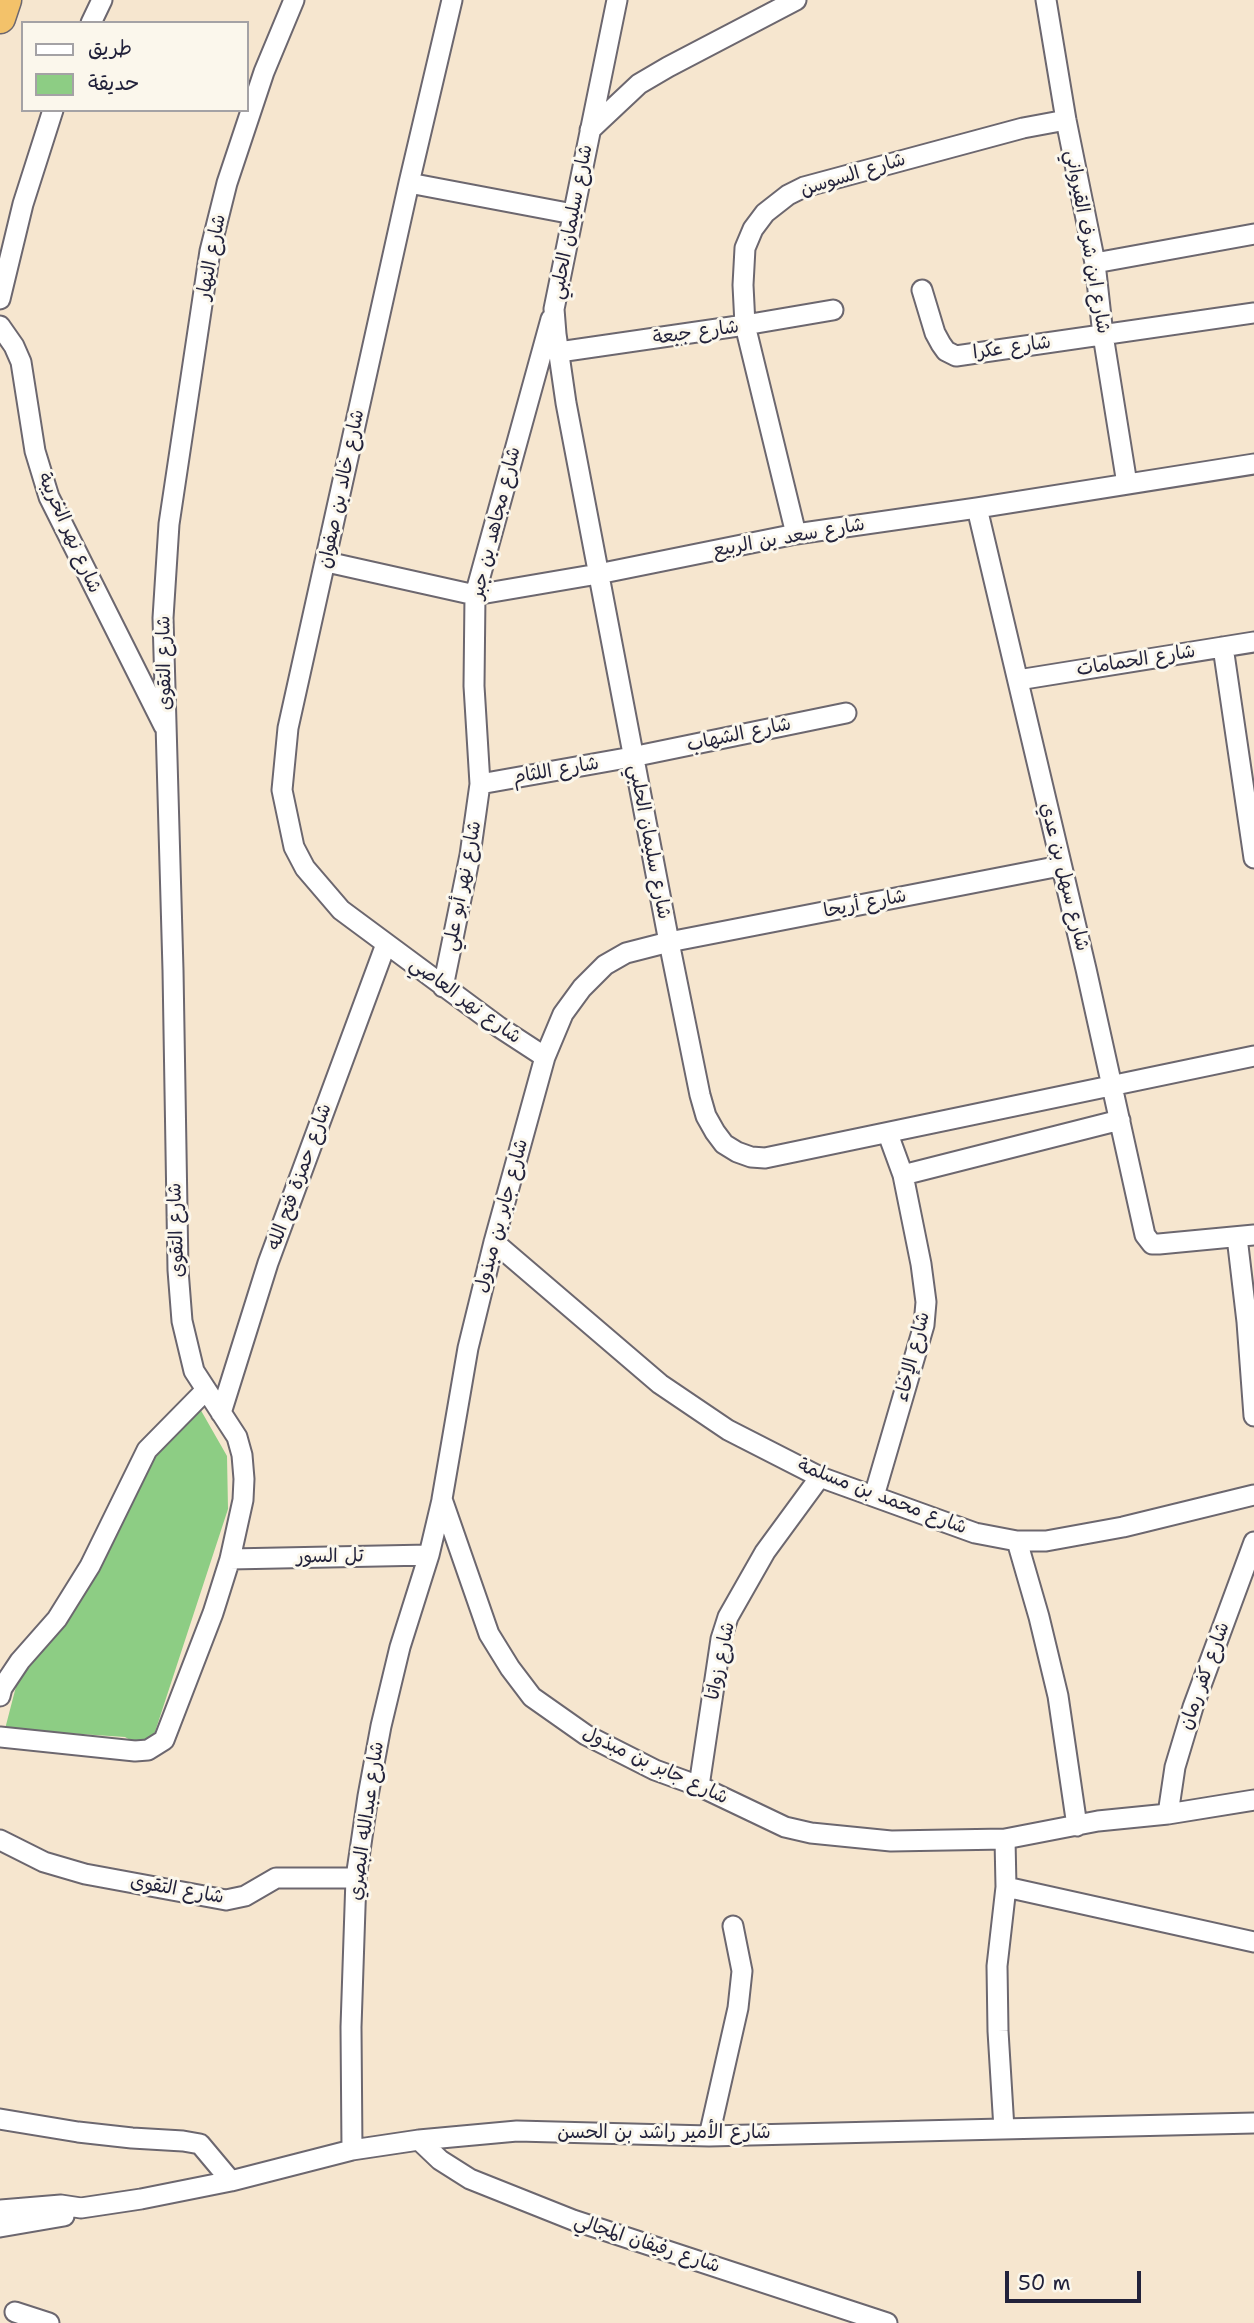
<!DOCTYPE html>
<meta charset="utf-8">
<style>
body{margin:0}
#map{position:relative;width:1254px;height:2323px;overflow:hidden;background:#f6e6cf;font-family:"Shantell Sans","Playpen Sans Arabic",sans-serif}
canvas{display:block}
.legend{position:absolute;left:21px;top:21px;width:228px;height:91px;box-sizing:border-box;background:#fbf7ec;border:2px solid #a4a2a5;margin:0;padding:9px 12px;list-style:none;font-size:21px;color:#22223b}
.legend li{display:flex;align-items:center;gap:14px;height:35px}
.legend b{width:35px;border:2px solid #a4a2a5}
.scale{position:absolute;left:1005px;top:2271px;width:136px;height:32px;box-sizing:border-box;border:4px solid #22223b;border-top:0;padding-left:9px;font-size:21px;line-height:24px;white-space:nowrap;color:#22223b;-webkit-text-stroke:5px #fbf7ec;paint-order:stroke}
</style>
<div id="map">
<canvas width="1254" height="2323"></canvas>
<ul class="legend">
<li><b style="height:9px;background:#fff"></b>طريق</li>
<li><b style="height:19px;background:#8dcd84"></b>حديقة</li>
</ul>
<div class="scale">50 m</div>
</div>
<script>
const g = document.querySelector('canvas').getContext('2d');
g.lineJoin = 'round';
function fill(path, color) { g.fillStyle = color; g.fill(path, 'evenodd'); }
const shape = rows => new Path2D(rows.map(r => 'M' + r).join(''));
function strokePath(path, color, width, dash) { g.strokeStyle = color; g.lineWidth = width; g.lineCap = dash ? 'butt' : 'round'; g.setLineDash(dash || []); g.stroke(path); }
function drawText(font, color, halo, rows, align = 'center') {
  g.font = font + ' "Shantell Sans","Playpen Sans Arabic",sans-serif'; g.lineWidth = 6; g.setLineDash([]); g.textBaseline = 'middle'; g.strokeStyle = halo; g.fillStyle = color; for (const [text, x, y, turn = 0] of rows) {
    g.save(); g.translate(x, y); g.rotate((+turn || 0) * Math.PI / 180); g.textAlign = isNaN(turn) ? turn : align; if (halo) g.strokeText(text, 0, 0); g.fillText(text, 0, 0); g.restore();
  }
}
fill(shape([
 [199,1407,227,1456,228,1509,153,1738,139,1745,125,1737,5,1729,20,1671,91,1555,132,1463]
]), '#8dcd84');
const minor = shape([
 [452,0,409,183,288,728,282,790,294,847,305,868,341,910,499,1027,545,1057],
 [617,0,554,309,556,334,566,403,669,942,700,1095,706,1116,715,1132,724,1144,737,1152,751,1157,765,1158,1254,1056],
 [1046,0,1066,120,1095,263,1103,335,1127,484],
 [91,23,102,0],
 [590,130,639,84,668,67,796,0],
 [409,183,573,214],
 [1095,263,1254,234],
 [922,290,935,333,941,344,946,351,956,356,1254,313],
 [0,299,23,204,53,110],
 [0,326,14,346,21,362,35,451,49,497,164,726],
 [559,352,745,325,833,310],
 [977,508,1086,969,1145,1235,1152,1244,1159,1244,1254,1235],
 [796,534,745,325,743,285,745,248,753,229,765,213,788,195,804,187,1023,128,1066,120],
 [327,562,475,595,598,574,796,534,977,508,1254,464],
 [1223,647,1254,858],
 [1018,680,1254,642],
 [480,784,632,757,846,713],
 [1060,866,669,942,626,953,605,965,582,988,563,1014,545,1057,494,1242,468,1348,442,1499,489,1634,510,1668,532,1697,586,1735,655,1770,699,1786,785,1827,811,1833,891,1841,1005,1839,1098,1821,1168,1814,1254,1800],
 [443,987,470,855,480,784,474,686,475,595,551,319],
 [903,1175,1120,1120],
 [1237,1237,1247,1322,1254,1416],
 [494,1242,660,1384,728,1430,820,1477,975,1533,1017,1541,1046,1541,1123,1527,1254,1495],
 [221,1413,268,1263,386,944],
 [874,1496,924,1325,926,1302,921,1264,903,1175,888,1134],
 [1017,1541,1039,1617,1058,1696,1077,1826],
 [230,1559,429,1555],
 [0,1696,2,1688,20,1661,57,1619,90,1566,147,1450,205,1391],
 [0,1737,135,1751,148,1750,164,1740,213,1613,230,1559,243,1500,244,1479,242,1455,237,1437,194,1371,182,1321,178,1270,173,970,163,618,169,524,210,251,227,183,264,72,294,0],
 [699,1786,721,1639,728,1617,765,1552,820,1477],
 [1168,1814,1175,1767,1193,1707,1254,1542],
 [0,1840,44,1862,85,1874,226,1900,245,1896,276,1878,356,1878],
 [1006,1887,1254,1942],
 [0,2119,78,2132,132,2138,183,2141,200,2144,231,2181],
 [1004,2129,998,2031,997,1966,1006,1887,1005,1839],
 [709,2136,738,2008,742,1971,733,1926],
 [419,2140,440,2160,470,2179,573,2220,887,2323],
 [352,2150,351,2027,356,1878,368,1796,381,1726,400,1647,429,1555,442,1500],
 [0,2210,61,2205,81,2208,141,2199,231,2181,352,2150,419,2140,517,2131,709,2136,1254,2123],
 [0,2227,64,2216],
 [15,2312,49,2323]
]);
const highway = shape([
 [0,18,6,0]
]);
strokePath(minor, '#6c676f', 23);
strokePath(highway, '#6c676f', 33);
strokePath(minor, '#fff', 19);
strokePath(highway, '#f3c26a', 30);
drawText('19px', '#22223b', '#fbf7ec', [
 ["شارع السوسن",853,175,-17],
 ["شارع سليمان الحلبي",572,222,-79],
 ["شارع ابن شرف القيرواني",1087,242,80],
 ["شارع النهار",212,257,-79],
 ["شارع جبعة",696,333,-8],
 ["شارع عكرا",1012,348,-8],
 ["شارع خالد بن صفوان",342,489,-78],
 ["شارع مجاهد بن جبر",496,523,-76],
 ["شارع نهر الخريبة",69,533,66],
 ["شارع سعد بن الربيع",789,538,-10],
 ["شارع الحمامات",1136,661,-9],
 ["شارع التقوى",165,663,-91],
 ["شارع الشهاب",739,735,-12],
 ["شارع اللثام",556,771,-10],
 ["شارع سليمان الحلبي",649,842,79],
 ["شارع سهل بن عدي",1064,877,76],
 ["شارع نهر أبو علي",463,886,-79],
 ["شارع أريحا",865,904,-11],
 ["شارع نهر العاصي",465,1001,36],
 ["شارع حمزة فتح الله",300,1177,-70],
 ["شارع جابر بن مبذول",502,1216,-75],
 ["شارع التقوى",177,1230,-92],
 ["شارع الإخاء",913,1357,-76],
 ["شارع محمد بن مسلمة",882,1497,21],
 ["تل السور",330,1557,-1],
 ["شارع زواتا",721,1661,-78],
 ["شارع كفر رمان",1205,1676,-70],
 ["شارع جابر بن مبذول",655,1766,25],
 ["شارع عبدالله البصري",367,1821,-82],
 ["شارع التقوى",177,1890,10],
 ["شارع الأمير راشد بن الحسن",664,2133],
 ["شارع رفيفان المجالي",647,2244,18]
]);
</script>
